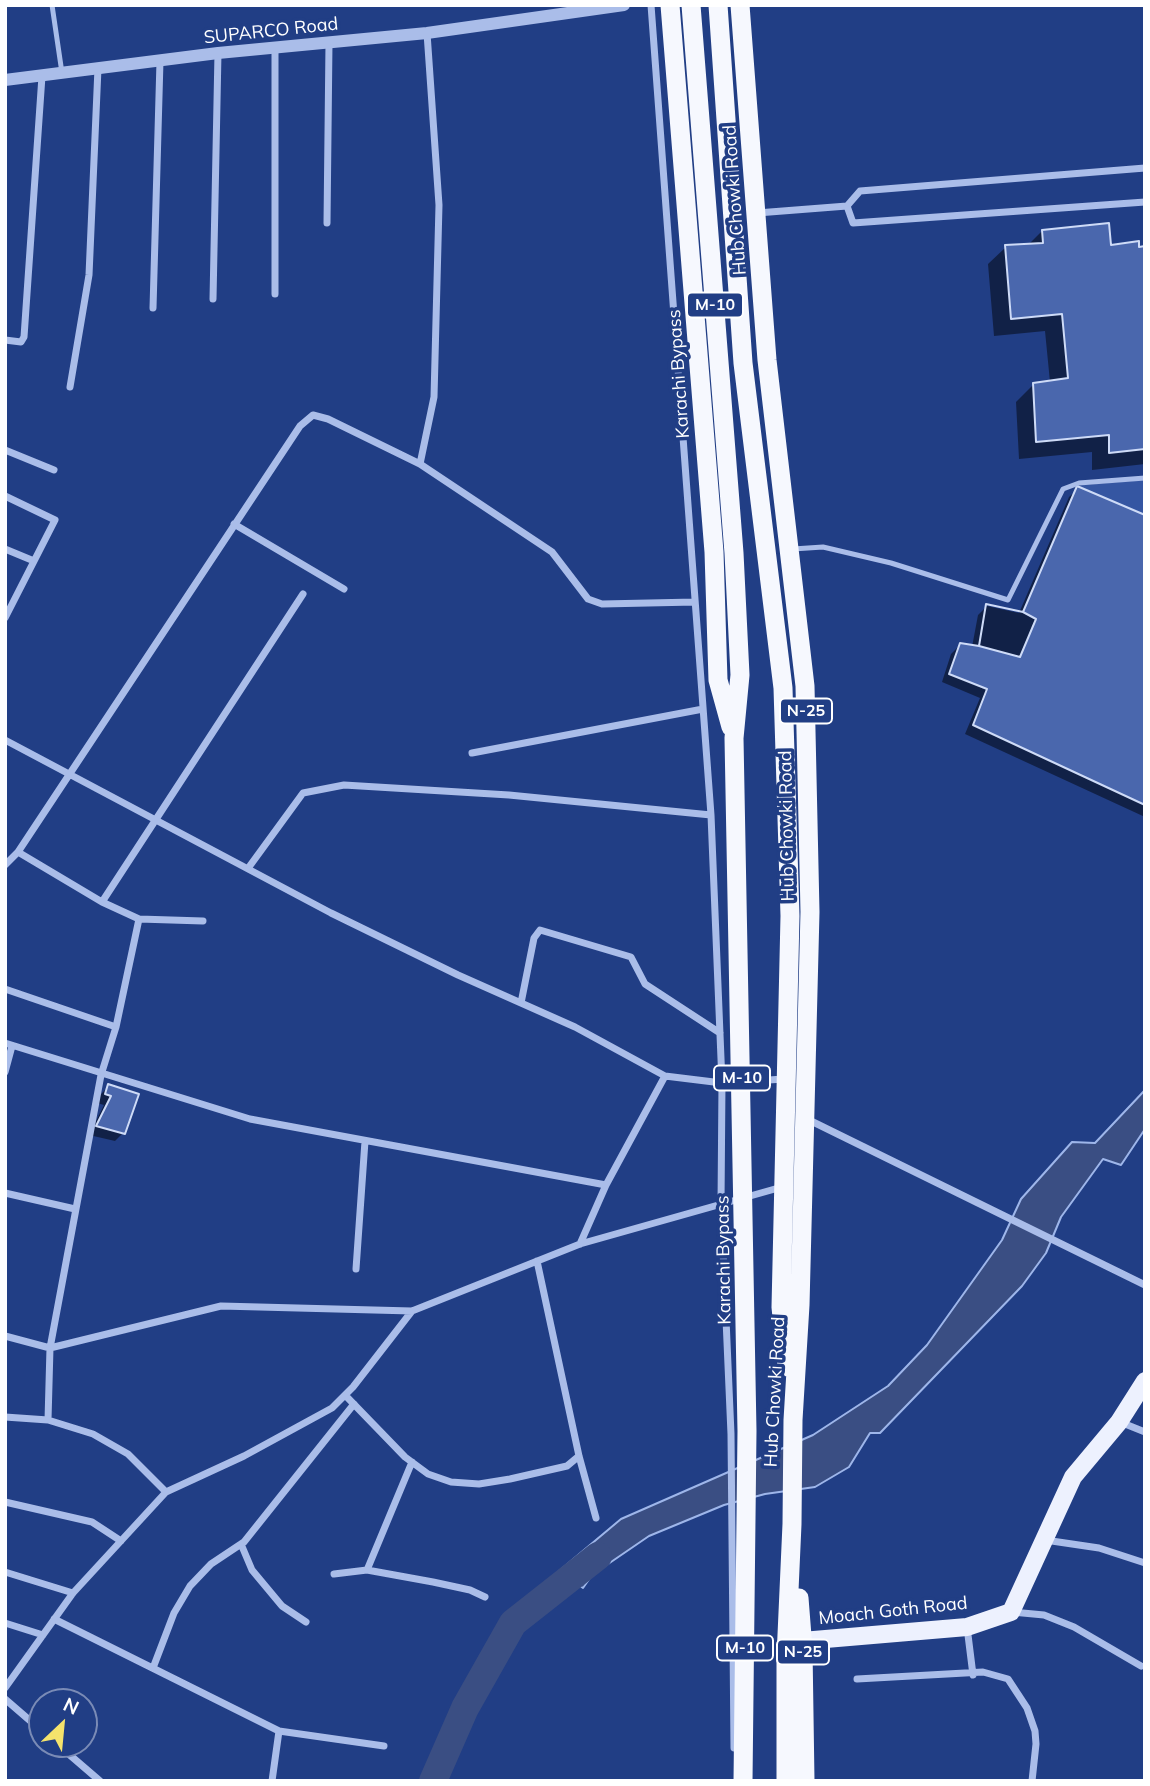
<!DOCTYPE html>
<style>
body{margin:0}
#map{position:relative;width:1150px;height:1786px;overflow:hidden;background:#213e85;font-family:Mulish,sans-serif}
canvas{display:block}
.frame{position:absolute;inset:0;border:7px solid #fff;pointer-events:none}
.north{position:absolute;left:28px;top:1688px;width:70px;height:70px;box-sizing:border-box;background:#213e85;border:2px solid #7a8bb6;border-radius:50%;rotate:26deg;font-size:19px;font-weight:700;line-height:28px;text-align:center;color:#fff}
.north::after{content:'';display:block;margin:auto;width:24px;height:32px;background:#f5e36c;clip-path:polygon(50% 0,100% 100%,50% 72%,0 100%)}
</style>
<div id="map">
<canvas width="1150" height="1786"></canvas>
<div class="frame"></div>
<div class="north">N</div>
</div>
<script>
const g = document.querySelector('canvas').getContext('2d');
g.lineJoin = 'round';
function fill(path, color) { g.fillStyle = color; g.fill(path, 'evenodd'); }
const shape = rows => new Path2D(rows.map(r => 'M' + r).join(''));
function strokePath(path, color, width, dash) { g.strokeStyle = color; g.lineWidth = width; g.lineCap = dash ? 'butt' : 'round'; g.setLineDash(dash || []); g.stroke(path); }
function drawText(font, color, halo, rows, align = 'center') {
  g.font = font + ' Mulish,sans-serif'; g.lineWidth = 7; g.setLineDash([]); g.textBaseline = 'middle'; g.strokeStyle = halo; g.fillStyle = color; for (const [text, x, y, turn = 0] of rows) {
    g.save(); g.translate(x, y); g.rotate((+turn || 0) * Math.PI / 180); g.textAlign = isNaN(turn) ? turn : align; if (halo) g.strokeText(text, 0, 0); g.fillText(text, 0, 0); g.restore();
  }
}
fill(shape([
 [1145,480,1145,515,1077,486,1084,485]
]), '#3556a2');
const water = shape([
 [1145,1090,1145,1129,1121,1165,1103,1159,1061,1217,1046,1253,1022,1286,880,1433,870,1433,849,1467,815,1487,765,1494,724,1505,649,1536,592,1575,583,1588,559,1571,621,1519,813,1435,888,1386,927,1345,1002,1240,1021,1199,1072,1142,1095,1143,1145,1090]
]);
fill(water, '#3a4e83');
strokePath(water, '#9eb6ea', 2);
fill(shape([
 [1042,231,1109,247,1145,248,1145,464,1092,470,1092,452,1019,459,1016,402,1034,384,1050,382,1045,331,994,336,988,264,1006,247,1028,245],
 [1078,489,1145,517,1145,817,965,734,980,698,942,682,951,654,960,645,972,647,978,615,987,606,1019,613,1069,497],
 [109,1086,123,1133,115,1141,89,1135,104,1105,97,1103,100,1095]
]), '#0007');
strokePath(shape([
 [433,1781,465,1708,513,1623,598,1556]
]), '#3a4e83', 28);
const building = shape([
 [1109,223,1111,245,1139,241,1139,247,1145,246,1145,449,1109,453,1109,435,1036,442,1033,383,1068,378,1062,314,1011,319,1005,245,1043,243,1042,230,1109,223],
 [1077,486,1145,515,1145,805,973,725,987,689,949,674,960,643,979,646,986,604,1023,612,1077,486],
 [986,604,1023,612,1036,619,1020,657,979,646,986,604],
 [108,1084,139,1094,125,1134,96,1126,111,1096,105,1094,108,1084]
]);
fill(building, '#4a67ad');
strokePath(building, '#cedbf7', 2);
strokePath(shape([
 [52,5,62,73],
 [793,549,823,547,891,563,1008,600,1063,489,1079,483,1145,478]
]), '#aabde9', 5);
strokePath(shape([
 [651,5,711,815,722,1083,721,1204,731,1434,734,1748],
 [275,49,275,294],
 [847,206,860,191,1145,168],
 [757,213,847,206,853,223,1145,202],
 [327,223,329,43],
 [213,299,218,53],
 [153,308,160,61],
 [5,340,21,342,24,337,42,76],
 [70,387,89,275,98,68],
 [5,450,54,470],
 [420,464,552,552,588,599,602,604,695,602],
 [5,496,55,520,5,618],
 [234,524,344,589],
 [5,549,34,561],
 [5,740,331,913,458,975,575,1027,665,1076,722,1083,784,1079],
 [472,753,703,709],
 [18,852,102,902,139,919,203,921],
 [5,865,18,852,300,426,313,415,328,419,420,464,434,397,439,205,427,33],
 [249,867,303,793,344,785,509,795,711,815],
 [102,902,303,594],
 [5,989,116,1027],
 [521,1003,534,938,540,930,631,957,645,984,720,1033],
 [5,1043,250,1119,606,1185],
 [5,1072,12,1046],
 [809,1120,1145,1285],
 [5,1193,75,1209],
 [580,1244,606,1185,665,1076],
 [537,1261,579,1456,596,1518],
 [356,1269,365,1141],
 [5,1336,50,1348,221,1306,412,1311,580,1244,782,1187],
 [345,1395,405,1457,428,1474,451,1482,479,1484,510,1479,567,1466,579,1456],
 [5,1417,48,1420,93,1434,128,1454,166,1492],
 [48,1420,50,1348,101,1075,116,1027,139,919],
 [1120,1422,1145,1432],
 [5,1502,92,1522,121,1541],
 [1045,1540,1099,1548,1145,1563],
 [241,1544,252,1570,282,1606,306,1622],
 [367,1570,412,1462],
 [5,1572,73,1593],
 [334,1574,367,1570,433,1582,470,1590,485,1597],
 [1012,1612,1044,1615,1074,1627,1141,1666],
 [54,1619,279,1731,272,1781],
 [5,1623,43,1635],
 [967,1627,973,1675],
 [153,1668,174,1613,190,1586,211,1564,244,1542,354,1404],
 [857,1679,983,1672,1008,1679,1027,1708,1035,1731,1036,1744,1032,1781],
 [5,1688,73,1593,166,1492,244,1456,332,1408,353,1387,412,1311],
 [5,1699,42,1731],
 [279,1731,384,1746],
 [57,1744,100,1781]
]), '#aabde9', 7);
strokePath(shape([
 [5,80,218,53,427,33,624,5]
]), '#aabde9', 12);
strokePath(shape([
 [802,1641,967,1627,1011,1612,1073,1477,1119,1422,1145,1381]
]), '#edf1fe', 18);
strokePath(shape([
 [670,5,714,552,718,680,731,727],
 [691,5,734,553,740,675,734,738,747,1431,743,1781],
 [718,5,743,363,783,688,790,916,781,1307,787,1367],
 [740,5,767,360,805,686,810,912,800,1305,793,1420,792,1524,786,1657,786,1781],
 [799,1598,803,1649,805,1781]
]), '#f6f8fe', 19);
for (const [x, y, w] of [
 [715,305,56],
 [806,711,52],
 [742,1078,56],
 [745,1648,56],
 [803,1652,52]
]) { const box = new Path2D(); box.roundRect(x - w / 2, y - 12.5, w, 25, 5); g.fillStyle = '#213e85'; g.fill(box); strokePath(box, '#fff', 2); }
drawText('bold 16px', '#fff', null, [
 ["M-10",715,305],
 ["N-25",806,711],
 ["M-10",742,1078],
 ["M-10",745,1648],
 ["N-25",803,1652]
]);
drawText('18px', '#fff', '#213e85', [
 ["SUPARCO Road",271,31,-6],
 ["Hub Chowki Road",735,200,-94],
 ["Karachi Bypass",679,374,-94],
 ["Hub Chowki Road",787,826,-91],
 ["Karachi Bypass",724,1260,-91],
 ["Hub Chowki Road",775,1392,-87],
 ["Moach Goth Road",893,1611,-6]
]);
</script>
